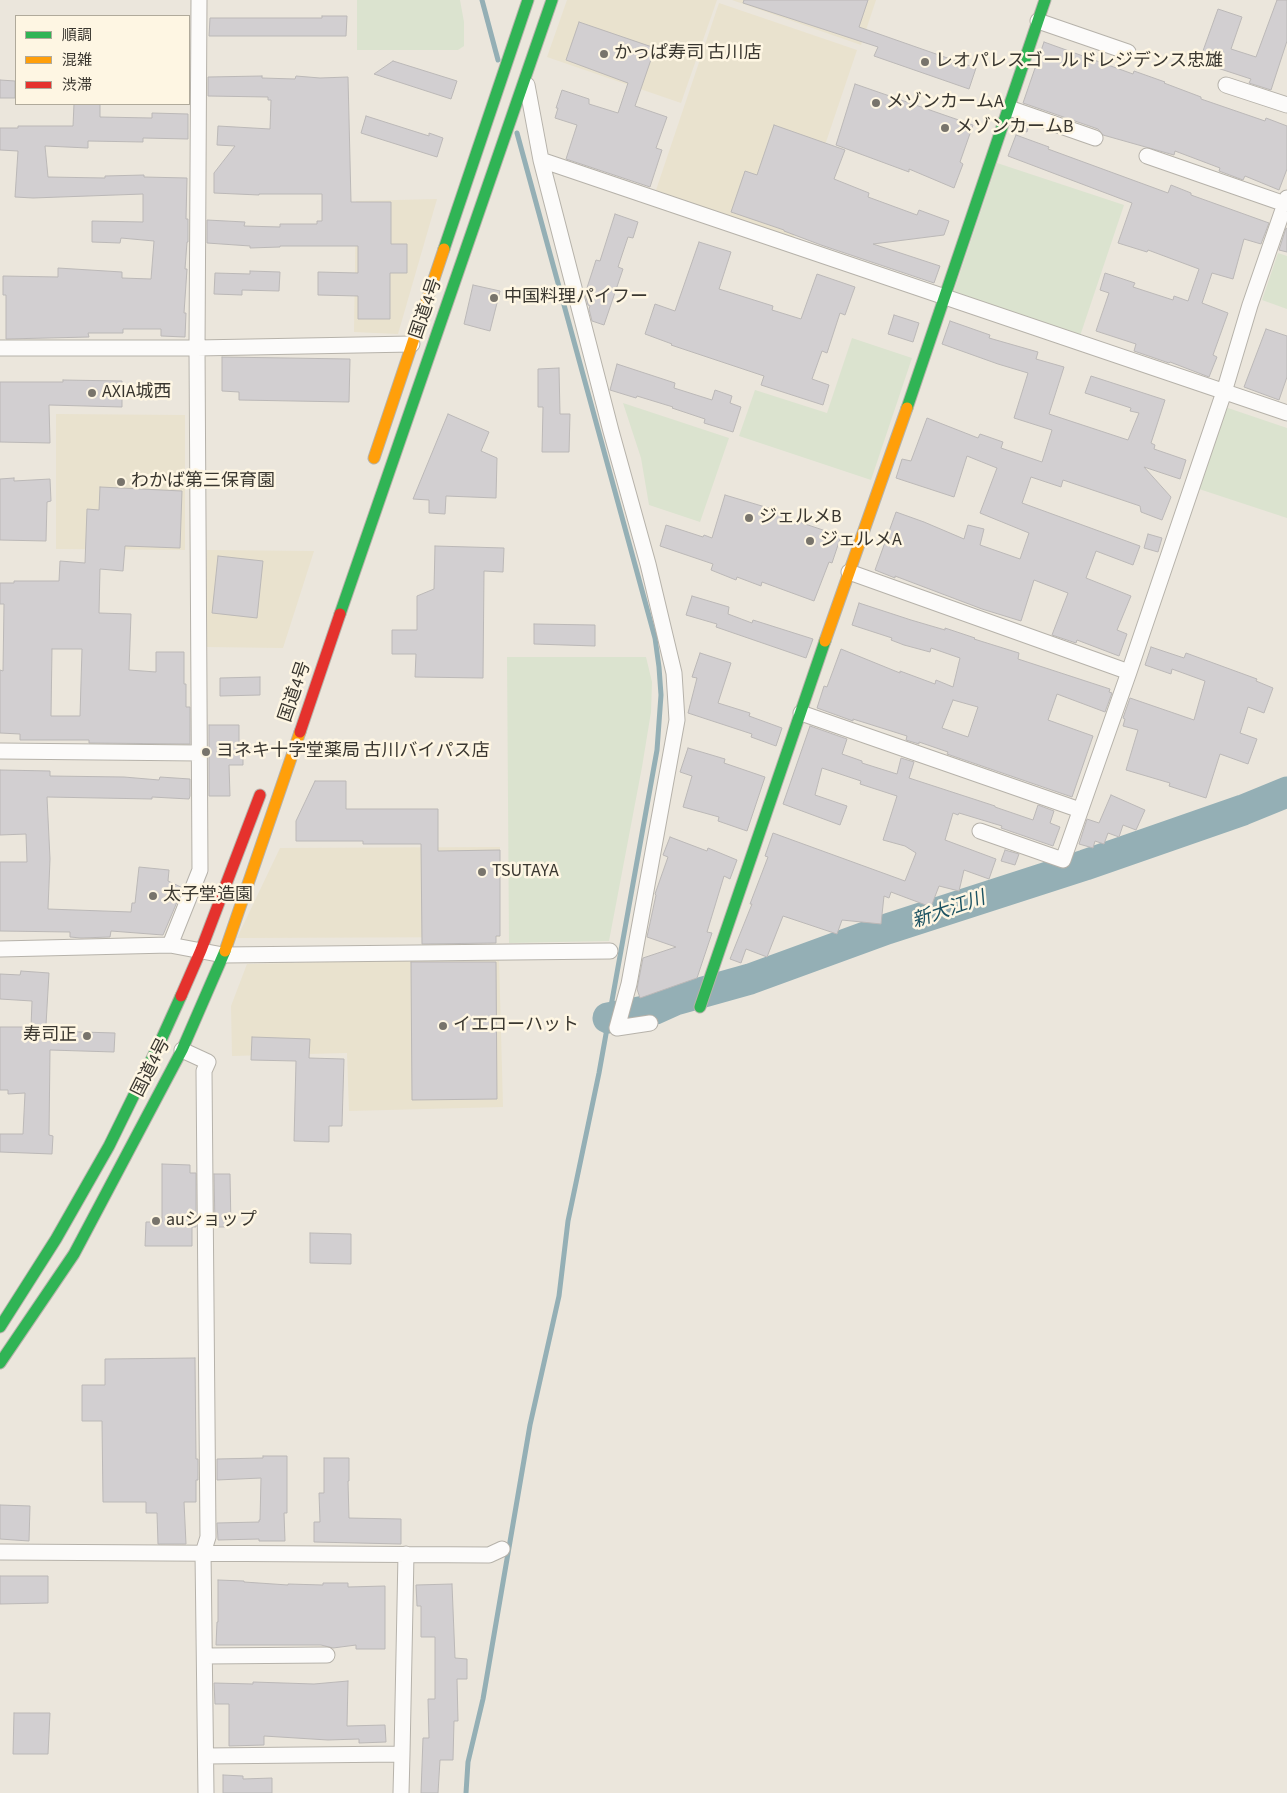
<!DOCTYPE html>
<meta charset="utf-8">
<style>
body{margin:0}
#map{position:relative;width:1287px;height:1793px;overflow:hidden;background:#ebe6dc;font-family:"Source Sans 3","Noto Sans JP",sans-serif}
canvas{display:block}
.legend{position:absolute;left:15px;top:15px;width:175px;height:90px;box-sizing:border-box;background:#fef6e3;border:1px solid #b0aa9b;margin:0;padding:6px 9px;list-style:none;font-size:15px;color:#3a3730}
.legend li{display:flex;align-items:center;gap:10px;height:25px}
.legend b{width:25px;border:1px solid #b0aa9b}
</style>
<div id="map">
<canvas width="1287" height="1793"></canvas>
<ul class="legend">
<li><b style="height:6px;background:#30b455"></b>順調</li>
<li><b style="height:6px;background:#ff9f0a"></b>混雑</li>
<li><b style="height:6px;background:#e5322d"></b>渋滞</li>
</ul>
</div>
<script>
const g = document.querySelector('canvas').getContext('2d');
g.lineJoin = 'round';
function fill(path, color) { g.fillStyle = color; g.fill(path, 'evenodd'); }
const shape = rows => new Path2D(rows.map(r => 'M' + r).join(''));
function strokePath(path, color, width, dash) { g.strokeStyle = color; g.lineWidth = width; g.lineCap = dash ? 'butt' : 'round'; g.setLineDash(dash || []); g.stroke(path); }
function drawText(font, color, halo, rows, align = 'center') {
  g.font = font + ' "Source Sans 3","Noto Sans JP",sans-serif'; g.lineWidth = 5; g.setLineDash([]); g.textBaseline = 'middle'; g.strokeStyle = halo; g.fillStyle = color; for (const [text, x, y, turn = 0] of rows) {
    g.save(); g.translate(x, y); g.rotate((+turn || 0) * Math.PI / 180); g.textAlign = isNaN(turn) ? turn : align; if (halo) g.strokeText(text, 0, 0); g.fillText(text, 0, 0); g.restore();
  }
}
fill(shape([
 [567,0,717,0,681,103,547,57],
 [732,0,876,0,861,45],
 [719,3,857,50,793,240,655,193],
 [437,199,398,334,354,332,356,201],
 [56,414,185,415,185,550,56,549],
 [207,550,314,551,283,648,206,647],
 [500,847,500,937,237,938,280,848],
 [499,958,503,1107,349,1111,347,1053,232,1056,231,1006,247,964]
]), '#e9e2ce');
fill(shape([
 [357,0,460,0,464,22,464,46,458,50,357,50],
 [997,163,1124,205,1080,336,953,294],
 [1278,253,1287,256,1287,309,1262,300],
 [852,338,912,358,871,480,739,436,755,390,827,413],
 [623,403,729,438,700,522,649,505,641,458],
 [1225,407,1287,428,1287,518,1199,489],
 [507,657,646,657,652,682,651,712,642,767,609,941,509,943]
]), '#dbe3cf');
strokePath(shape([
 [482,0,498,60],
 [466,1793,468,1762,483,1699,530,1425,559,1296,568,1221,599,1073,657,750,661,695,659,667,655,638,517,133]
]), '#94afb5', 5);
strokePath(shape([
 [608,1018,655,1009,675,1000,750,979,887,929,1085,865,1243,810,1287,792]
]), '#94afb5', 31);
const building = shape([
 [744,0,868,0,859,27,976,68,969,89,874,56,878,47,743,3,744,0],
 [1277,0,1287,0,1287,41,1271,90,1249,83,1251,79,1199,62,1218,9,1242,17,1231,49,1256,57,1277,0],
 [322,16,347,16,346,36,209,36,210,18,322,18,322,16],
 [579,22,655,48,635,106,667,117,656,148,662,150,650,187,566,159,577,125,555,118,558,108,556,108,562,90,589,99,589,104,618,113,628,83,566,60,579,22],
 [1044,42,1133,74,1134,71,1165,82,1164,83,1201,97,1201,99,1265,121,1266,118,1287,126,1287,169,1279,190,1245,176,1243,180,1219,171,1220,168,1175,151,1174,155,1103,135,1098,129,1023,103,1044,42],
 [393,61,457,81,451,99,374,74,393,61],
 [262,76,262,78,295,79,296,76,320,78,348,77,351,202,391,202,391,244,407,244,407,273,390,273,390,319,358,319,358,296,318,295,318,272,358,273,358,246,280,246,280,247,250,248,250,246,207,243,207,220,245,222,244,226,280,227,280,224,317,224,317,221,322,221,322,194,259,194,259,195,214,193,214,173,235,146,217,145,218,126,270,129,271,100,268,100,268,97,208,96,208,77,262,76],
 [0,80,15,81,15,98,0,98,0,80],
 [855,84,973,125,960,162,963,164,954,188,909,169,909,172,836,145,855,84],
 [74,104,100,104,100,117,152,118,152,113,188,114,188,139,143,138,143,142,88,141,88,148,45,146,48,177,105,178,105,176,144,175,144,177,187,178,186,219,188,219,188,242,187,242,185,269,187,269,184,313,186,313,185,337,161,336,161,329,123,329,123,333,88,333,89,337,6,339,6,295,3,295,3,276,58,277,58,268,122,272,122,278,151,279,154,241,121,238,120,243,92,242,92,221,143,222,143,194,33,198,15,197,18,151,0,150,0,128,18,128,18,126,73,126,74,104],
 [366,116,429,136,429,133,443,138,437,157,361,133,366,116],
 [1017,121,1029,125,1027,132,1015,128,1017,121],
 [774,125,845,150,834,179,869,193,868,197,917,215,919,210,949,221,944,235,873,244,940,266,934,283,821,245,784,231,784,230,731,212,745,171,757,175,774,125],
 [1016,135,1049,147,1048,149,1168,193,1171,185,1191,193,1191,195,1269,223,1261,244,1244,239,1233,279,1212,273,1202,303,1228,313,1213,355,1217,357,1209,377,1170,362,1169,363,1134,351,1136,344,1096,331,1109,293,1100,290,1105,273,1135,283,1133,287,1173,300,1174,296,1188,301,1199,269,1148,250,1147,252,1118,243,1132,203,1008,156,1016,135],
 [615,214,638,222,633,238,628,237,618,267,623,269,604,325,592,321,589,309,590,306,588,305,585,294,596,260,600,261,615,214],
 [1286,228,1287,229,1287,252,1279,250,1286,228],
 [699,242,731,252,719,289,773,306,772,310,801,319,817,274,855,287,845,315,840,313,827,353,822,351,812,379,829,385,823,405,761,385,764,376,671,345,672,344,645,334,655,304,675,311,699,242],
 [250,271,280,272,279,291,242,290,242,295,214,294,215,273,250,274,250,271],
 [473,285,500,291,490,331,464,324,473,285],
 [894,315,919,323,913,342,888,334,894,315],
 [950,321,990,335,989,338,1038,352,1036,359,1064,367,1049,414,1128,440,1139,413,1130,411,1131,408,1085,393,1091,376,1165,400,1151,443,1155,445,1154,449,1186,460,1180,479,1144,467,1171,497,1162,520,1141,512,1140,506,1063,480,1061,487,1031,477,1022,503,1140,546,1133,565,1096,551,1086,578,1131,596,1117,630,1127,634,1119,656,1077,640,1076,643,1052,635,1068,593,1034,580,1021,621,982,609,895,576,895,578,875,570,896,512,924,522,964,539,968,525,984,529,980,545,1020,559,1029,533,980,513,997,468,967,456,954,497,896,478,902,459,911,461,927,418,978,438,980,434,1003,442,1001,448,1042,462,1052,430,1014,418,1028,373,998,364,942,344,950,321],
 [1266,329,1287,336,1287,377,1279,400,1244,387,1266,329],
 [222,357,350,359,349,402,239,400,239,392,222,391,222,357],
 [617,364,675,383,674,388,712,400,715,390,732,396,730,403,741,407,733,432,704,423,705,419,672,408,673,407,637,396,636,398,610,390,617,364],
 [559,368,560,414,570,414,569,452,542,452,543,407,538,407,538,369,559,368],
 [63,380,122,381,122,407,49,405,50,443,0,442,0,382,63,382,63,380],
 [448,414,489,432,481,451,497,458,496,498,446,496,445,514,429,513,429,500,413,499,448,414],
 [14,478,14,481,50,479,51,501,47,502,46,541,0,540,0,479,14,478],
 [100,487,182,491,180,548,125,546,123,571,100,569,99,613,131,614,129,670,156,672,156,652,184,652,184,684,186,684,186,707,190,707,190,744,89,743,89,740,20,740,20,734,0,733,0,670,3,671,4,604,0,604,0,583,14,583,14,581,59,581,60,561,85,563,87,509,99,510,100,487],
 [52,649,82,649,80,716,51,716,52,649],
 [725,495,782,512,781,516,841,536,832,563,829,562,814,601,762,582,761,586,737,577,736,580,711,570,713,564,660,546,666,525,703,537,704,535,712,538,725,495],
 [1148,534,1162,538,1158,552,1144,548,1148,534],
 [435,546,504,548,503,572,484,571,483,678,415,677,416,654,392,654,392,630,417,630,417,596,434,589,435,546],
 [218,556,263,561,257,618,212,613,218,556],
 [692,596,729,607,728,614,752,623,753,620,813,639,806,658,716,627,717,624,686,615,692,596],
 [859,603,911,620,945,630,945,628,975,638,974,639,1019,653,1018,659,1110,689,1109,692,1112,693,1105,712,1057,694,1048,720,1093,736,1072,797,947,754,948,752,919,742,919,744,906,740,907,736,853,719,853,721,817,708,824,686,827,687,841,649,900,673,900,671,935,684,936,680,953,687,960,658,931,648,930,652,904,645,891,640,892,638,852,625,859,603],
 [953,700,978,707,968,737,942,728,953,700],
 [534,624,595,625,595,646,534,644,534,624],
 [1151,647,1184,658,1186,653,1257,679,1256,681,1273,688,1264,713,1248,707,1240,733,1257,739,1248,764,1220,754,1206,798,1169,786,1170,783,1126,770,1138,730,1123,726,1125,719,1123,718,1130,698,1194,720,1205,681,1172,669,1171,674,1145,665,1151,647],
 [700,653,731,663,718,703,750,713,749,716,782,728,776,746,751,737,752,734,688,713,697,678,692,677,700,653],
 [260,677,260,695,220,696,220,678,260,677],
 [209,725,239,725,239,749,243,749,243,765,229,765,230,796,209,796,209,725],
 [810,726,847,739,842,754,862,761,862,763,897,774,901,758,914,762,909,778,995,806,995,807,1033,820,1038,805,1054,811,1050,823,1060,827,1053,846,1001,828,1002,826,959,813,958,815,953,813,945,840,996,859,989,879,964,870,959,891,939,886,931,907,891,892,889,898,884,896,881,924,842,920,837,934,783,916,767,957,746,949,741,963,730,959,752,904,750,904,768,857,765,856,773,833,905,881,916,853,905,846,883,840,897,796,860,784,861,781,822,768,815,795,847,806,840,825,783,804,810,726],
 [688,748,725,759,724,763,765,777,747,831,718,821,719,817,683,807,692,776,680,772,688,748],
 [0,770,50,771,50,776,124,777,159,780,160,777,190,779,190,796,189,799,152,797,152,799,47,797,50,859,48,909,131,912,132,903,135,903,139,867,169,870,168,881,183,888,163,935,111,931,110,937,81,938,70,937,70,932,0,931,0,862,27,862,26,834,0,835,0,770],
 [315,781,346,781,346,809,438,809,438,851,500,850,500,936,496,936,496,943,422,944,421,844,363,844,363,841,296,841,296,821,315,781],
 [1111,795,1145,810,1136,830,1123,825,1119,837,1108,833,1104,844,1095,841,1093,848,1079,844,1087,819,1099,823,1111,795],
 [670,837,707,851,708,848,737,860,730,879,724,876,707,932,712,933,697,978,640,998,637,989,643,958,676,947,647,937,656,895,655,894,668,857,663,855,670,837],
 [1005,850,1019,854,1015,865,1001,861,1005,850],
 [411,962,496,962,497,1099,412,1100,411,962],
 [21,971,49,973,46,1025,50,1025,50,1031,115,1033,114,1052,50,1050,49,1135,53,1136,52,1154,0,1152,0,1134,23,1134,25,1093,8,1094,8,1090,0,1090,0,1027,31,1027,32,1001,0,999,0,974,20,975,21,971],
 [252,1037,310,1039,309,1058,344,1059,342,1126,329,1126,329,1142,294,1141,296,1061,251,1060,252,1037],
 [162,1164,190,1165,190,1173,196,1173,196,1227,192,1227,192,1246,145,1246,146,1222,162,1222,162,1164],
 [214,1174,230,1174,231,1227,215,1227,214,1174],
 [310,1233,351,1234,351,1264,310,1263,310,1233],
 [195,1358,196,1459,198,1459,198,1480,196,1480,196,1502,184,1502,186,1544,158,1544,157,1513,146,1513,146,1502,103,1502,102,1421,82,1421,82,1385,105,1385,105,1359,195,1358],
 [263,1456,287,1456,287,1513,284,1513,285,1541,259,1541,259,1539,218,1540,217,1523,259,1522,259,1520,260,1520,261,1478,217,1480,217,1459,263,1458,263,1456],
 [324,1458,349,1458,349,1481,348,1481,349,1518,401,1519,401,1544,314,1542,314,1522,320,1522,319,1493,324,1493,324,1458],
 [0,1505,30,1506,29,1541,0,1539,0,1505],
 [0,1576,48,1576,48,1603,0,1604,0,1576],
 [218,1580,244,1581,244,1582,288,1585,288,1584,323,1585,323,1583,348,1583,348,1587,385,1586,385,1649,356,1649,356,1645,333,1648,321,1645,216,1645,217,1622,218,1622,218,1580],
 [452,1584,455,1658,467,1659,467,1679,457,1679,458,1721,454,1721,453,1760,440,1760,438,1793,421,1793,423,1738,429,1738,428,1699,435,1699,435,1637,421,1637,421,1606,417,1606,416,1585,452,1584],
 [348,1681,347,1726,385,1725,386,1742,359,1743,359,1739,328,1740,264,1736,264,1745,229,1746,229,1704,215,1704,214,1683,253,1684,253,1682,314,1684,348,1681],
 [14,1713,50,1713,48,1754,13,1754,14,1713],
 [223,1775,243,1776,243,1779,272,1778,272,1793,223,1793,223,1775]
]);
fill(building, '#d2cfd1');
strokePath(building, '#bbb8b7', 1);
const street = shape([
 [1038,21,1128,52],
 [527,85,541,160,1287,413],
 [1226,85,1287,105],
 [1009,108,1095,138],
 [1147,156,1285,204],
 [541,160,611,431,648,564,674,673,677,720,629,984,617,1028,650,1023],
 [0,348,197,348,412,344],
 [849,572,1129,672],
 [801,713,1080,810],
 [0,751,199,753],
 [980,831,1063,860,1129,672,1224,392,1250,305,1287,198],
 [170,945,200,870,197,348,199,0],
 [0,949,170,945,223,955,610,951],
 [182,1050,208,1062,204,1071,208,1537,203,1553,206,1793],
 [0,1552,489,1555,502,1549],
 [205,1656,327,1655],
 [402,1754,406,1554],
 [206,1756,402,1754,401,1793]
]);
const fast = shape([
 [444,249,528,0],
 [907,408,1045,0],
 [340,614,552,0],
 [700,1007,825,641],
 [0,1327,56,1239,109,1146,162,1038,181,996],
 [0,1363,74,1254,182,1050,225,951]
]);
const slow = shape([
 [374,458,444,249],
 [825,641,907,408],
 [225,951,300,732]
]);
const jam = shape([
 [300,732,340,614],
 [181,996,201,950,260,795]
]);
strokePath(street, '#b6b2aa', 17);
strokePath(fast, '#b6b2aa', 13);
strokePath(slow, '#b6b2aa', 13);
strokePath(jam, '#b6b2aa', 13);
strokePath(street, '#fcfbfa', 15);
strokePath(fast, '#30b455', 11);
strokePath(slow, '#ff9f0a', 11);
strokePath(jam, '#e5322d', 11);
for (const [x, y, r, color] of [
 [604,54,5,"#78746c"],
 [925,62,5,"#78746c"],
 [876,103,5,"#78746c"],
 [945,128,5,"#78746c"],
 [494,298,5,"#78746c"],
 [92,393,5,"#78746c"],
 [121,482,5,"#78746c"],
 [749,518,5,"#78746c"],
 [810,541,5,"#78746c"],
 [206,752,5,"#78746c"],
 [482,872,5,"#78746c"],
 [153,896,5,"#78746c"],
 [443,1026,5,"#78746c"],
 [87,1036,5,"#78746c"],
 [156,1221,5,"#78746c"]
]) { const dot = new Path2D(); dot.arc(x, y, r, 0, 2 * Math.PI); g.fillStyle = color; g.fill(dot); strokePath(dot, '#fef6e3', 2); }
drawText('18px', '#3a3730', '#fef6e3', [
 ["かっぱ寿司 古川店",614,54],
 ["レオパレスゴールドレジデンス忠雄",935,62],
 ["メゾンカームA",886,103],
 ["メゾンカームB",955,128],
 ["中国料理パイフー",504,298],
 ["AXIA城西",102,393],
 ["わかば第三保育園",131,482],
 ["ジェルメB",759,518],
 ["ジェルメA",820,541],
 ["ヨネキ十字堂薬局 古川バイパス店",216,752],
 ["TSUTAYA",492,872],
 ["太子堂造園",163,896],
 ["イエローハット",453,1026],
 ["寿司正",77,1036,"right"],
 ["auショップ",166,1221]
], 'left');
drawText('18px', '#3a3730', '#fef6e3', [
 ["国道4号",427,309,-71],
 ["国道4号",296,692,-71],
 ["国道4号",152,1068,-63]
]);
drawText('italic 19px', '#1b5262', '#fef6e3', [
 ["新大江川",949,911,-19]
]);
</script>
